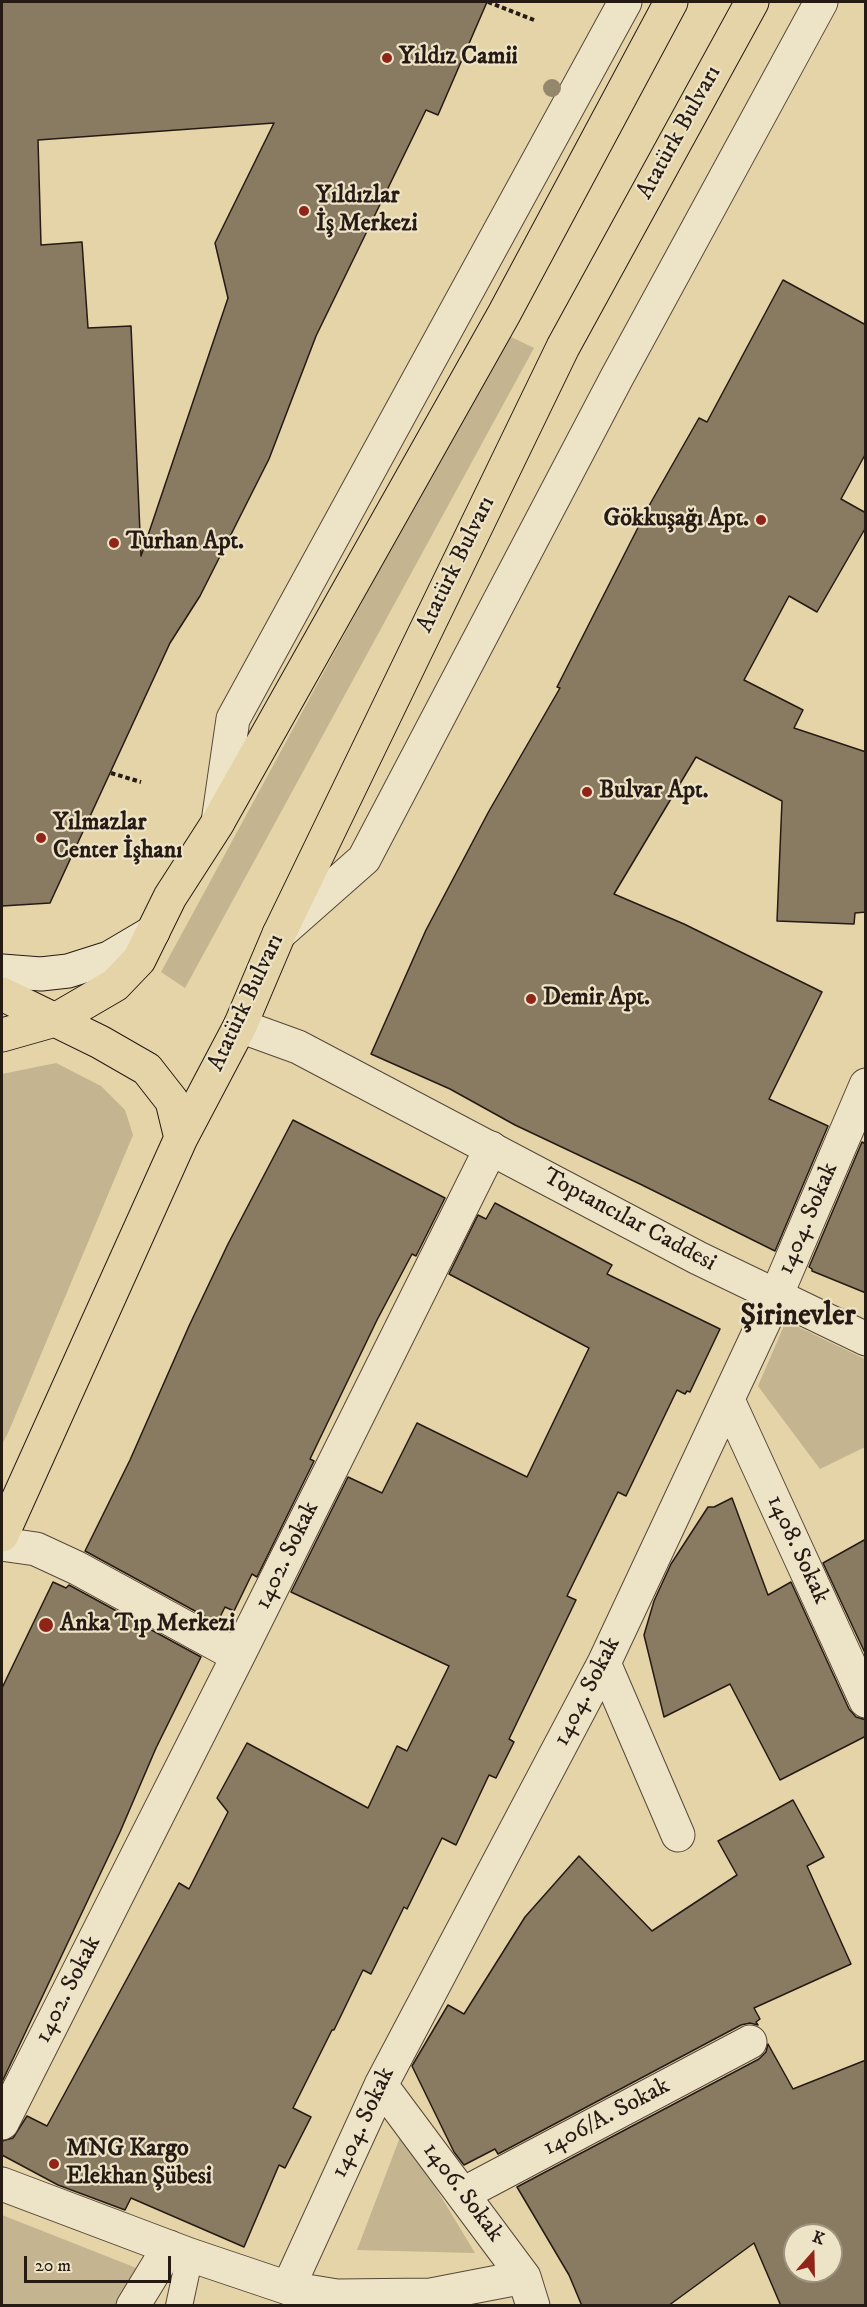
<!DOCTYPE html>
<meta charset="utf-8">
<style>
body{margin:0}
#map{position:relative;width:867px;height:2307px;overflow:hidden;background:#e4d4a8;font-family:"IM FELL DW Pica",serif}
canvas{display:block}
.frame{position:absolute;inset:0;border:3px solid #261a15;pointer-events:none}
.north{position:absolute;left:783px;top:2223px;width:60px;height:60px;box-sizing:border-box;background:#ede3c6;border:2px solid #9d937f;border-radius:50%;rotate:20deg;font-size:16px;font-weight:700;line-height:24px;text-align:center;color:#261a15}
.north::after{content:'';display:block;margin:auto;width:21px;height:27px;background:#8f2418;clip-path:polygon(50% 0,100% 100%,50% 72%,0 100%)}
.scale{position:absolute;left:24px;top:2256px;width:147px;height:27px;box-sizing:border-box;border:3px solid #261a15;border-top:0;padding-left:8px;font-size:18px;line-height:21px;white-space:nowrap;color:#261a15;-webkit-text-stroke:4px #ede3c6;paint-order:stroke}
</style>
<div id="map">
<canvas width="867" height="2307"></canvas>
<div class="frame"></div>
<div class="north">K</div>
<div class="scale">20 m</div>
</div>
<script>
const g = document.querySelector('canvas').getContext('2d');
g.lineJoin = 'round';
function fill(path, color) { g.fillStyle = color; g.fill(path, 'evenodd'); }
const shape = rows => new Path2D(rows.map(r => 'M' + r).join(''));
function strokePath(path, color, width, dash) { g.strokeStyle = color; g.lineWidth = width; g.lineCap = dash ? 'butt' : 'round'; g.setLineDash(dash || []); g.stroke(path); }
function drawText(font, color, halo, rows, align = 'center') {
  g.font = font + ' "IM FELL DW Pica",serif'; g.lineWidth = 4.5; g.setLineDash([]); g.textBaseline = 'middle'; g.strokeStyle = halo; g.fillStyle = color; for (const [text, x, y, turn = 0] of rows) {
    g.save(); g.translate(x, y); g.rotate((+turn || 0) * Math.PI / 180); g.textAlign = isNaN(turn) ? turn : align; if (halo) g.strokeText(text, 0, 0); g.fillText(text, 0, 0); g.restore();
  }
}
fill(shape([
 [507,335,534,348,185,988,161,972],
 [56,1063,101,1086,125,1110,133,1135,8,1433,2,1444,2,1074],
 [786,1321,865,1359,865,1447,820,1469,758,1386],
 [402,2132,475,2253,357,2250],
 [2,2215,149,2273,116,2305,2,2305]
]), '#c4b48f');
const building = shape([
 [2,2,487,2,438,115,426,110,316,336,269,459,200,596,170,643,50,903,2,906,2,2],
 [274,123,215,243,228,298,141,556,131,326,88,328,82,242,41,245,38,140,274,123],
 [783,280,866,325,866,453,841,499,866,513,866,527,817,612,789,596,744,680,803,710,794,728,866,752,866,912,855,913,854,924,777,921,782,801,696,757,614,894,684,924,822,992,769,1099,828,1126,775,1251,640,1184,515,1125,450,1089,371,1054,426,930,489,811,560,688,557,687,650,504,699,418,707,422,783,280],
 [293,1120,445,1198,416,1256,412,1254,377,1320,310,1459,314,1461,257,1577,252,1574,234,1611,225,1607,217,1623,85,1551,130,1460,189,1326,228,1244,293,1120],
 [862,1142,866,1144,866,1293,812,1271,812,1269,809,1267,862,1142],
 [495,1203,612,1265,607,1274,720,1329,690,1392,687,1391,685,1394,677,1390,626,1496,618,1492,567,1596,576,1600,509,1739,514,1742,496,1778,489,1775,456,1845,442,1838,407,1909,404,1907,371,1974,363,1970,334,2030,332,2030,293,2108,311,2117,285,2168,279,2165,244,2247,131,2198,125,2210,58,2185,2,2155,2,2141,13,2138,27,2116,47,2126,179,1883,189,1889,228,1812,217,1798,247,1743,368,1808,397,1746,407,1751,449,1666,291,1592,348,1477,382,1493,417,1423,527,1477,589,1348,449,1274,478,1215,486,1219,495,1203],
 [732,1498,768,1595,791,1582,849,1709,856,1717,866,1720,866,1736,780,1780,730,1684,664,1717,644,1635,654,1601,671,1564,708,1507,714,1507,732,1498],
 [866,1539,866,1655,823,1563,866,1539],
 [53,1582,66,1588,69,1585,201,1657,156,1748,120,1832,2,2082,2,1688,53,1582],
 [793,1800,824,1857,807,1866,851,1964,754,2008,760,2019,756,2022,758,2025,750,2023,741,2025,498,2154,495,2149,464,2165,454,2152,412,2066,448,2005,464,2014,525,1917,579,1856,652,1931,737,1875,718,1841,793,1800],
 [768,2044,793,2089,866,2060,866,2306,781,2306,754,2243,668,2306,582,2306,569,2275,517,2187,759,2059,766,2052,768,2044],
 [795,2235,831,2235,831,2271,795,2271,795,2235]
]);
fill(building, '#897b61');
strokePath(building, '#261a15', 1.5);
const service = shape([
 [179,2306,190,2255]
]);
const pedestrian = shape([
 [133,2306,169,2247]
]);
const minor = shape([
 [728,1400,866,1701],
 [2,1544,36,1549,77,1568,238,1656],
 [604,1663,678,1835],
 [381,2085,524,2277,533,2306],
 [2,2123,238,1656,491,1148],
 [2,2184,190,2255,288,2288,337,2296,431,2295,524,2277],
 [463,2194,750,2042],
 [288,2288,381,2085,604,1663,776,1296,866,1085]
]);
const tertiary = shape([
 [218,822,233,719,625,2],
 [279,934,364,859,617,377,821,2],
 [240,1026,298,1047,698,1258,866,1339]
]);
const secondary = shape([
 [2,971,41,974,68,971,109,958,153,932]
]);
const primary = shape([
 [2,994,100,1042,147,1069,172,1101,181,1138],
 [2,1035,55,1020,115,985,139,960,170,897,217,824,504,314,671,2],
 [2,1535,181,1138,240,1026,279,934,563,347,752,2]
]);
strokePath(service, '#56483a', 28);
strokePath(pedestrian, '#56483a', 35);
strokePath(minor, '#56483a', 35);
strokePath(tertiary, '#56483a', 35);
strokePath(secondary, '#261a15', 35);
strokePath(primary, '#261a15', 35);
strokePath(shape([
 [488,2,534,20],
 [111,773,141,782]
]), '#261a15', 4, [4.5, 3]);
strokePath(service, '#ede3c6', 26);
strokePath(pedestrian, '#ede3c6', 33);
strokePath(minor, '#ede3c6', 33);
strokePath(tertiary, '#ede3c6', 33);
strokePath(secondary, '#ede3c6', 33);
strokePath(primary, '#e4d4a8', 33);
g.fillStyle = '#95876c';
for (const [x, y] of [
 [552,88]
]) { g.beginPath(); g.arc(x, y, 9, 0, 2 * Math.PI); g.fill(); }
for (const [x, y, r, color] of [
 [387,58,6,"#8f2418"],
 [304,211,6,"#8f2418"],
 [761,520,6,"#8f2418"],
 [114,543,6,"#8f2418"],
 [587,792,6,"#8f2418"],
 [41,838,6,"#8f2418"],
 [531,999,6,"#8f2418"],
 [46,1625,8,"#8f2418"],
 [54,2164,6,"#8f2418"]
]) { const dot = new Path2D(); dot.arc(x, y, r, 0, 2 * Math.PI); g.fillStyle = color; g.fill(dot); strokePath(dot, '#ede3c6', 2); }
drawText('bold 24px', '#261a15', '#ede3c6', [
 ["Yıldız Camii",399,58],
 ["Yıldızlar",316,197],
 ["İş Merkezi",316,225],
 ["Gökkuşağı Apt.",749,520,"right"],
 ["Turhan Apt.",126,543],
 ["Bulvar Apt.",599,792],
 ["Yılmazlar",53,824],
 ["Center İşhanı",53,852],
 ["Demir Apt.",543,999],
 ["Anka Tıp Merkezi",60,1625],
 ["MNG Kargo",66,2150],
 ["Elekhan Şübesi",66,2178]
], 'left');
drawText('24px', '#261a15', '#ede3c6', [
 ["Atatürk Bulvarı",680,133,-61],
 ["Atatürk Bulvarı",457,565,-64],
 ["Atatürk Bulvarı",247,1003,-65],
 ["1404. Sokak",809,1219,-67],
 ["Toptancılar Caddesi",629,1221,28],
 ["1408. Sokak",797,1550,65],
 ["1402. Sokak",288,1556,-64],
 ["1404. Sokak",588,1692,-63],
 ["1402. Sokak",69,1990,-63],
 ["1406/A. Sokak",607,2118,-28],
 ["1404. Sokak",364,2123,-65],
 ["1406. Sokak",462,2193,53]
]);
drawText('bold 30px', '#261a15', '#ede3c6', [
 ["Şirinevler",798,1318]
]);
</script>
